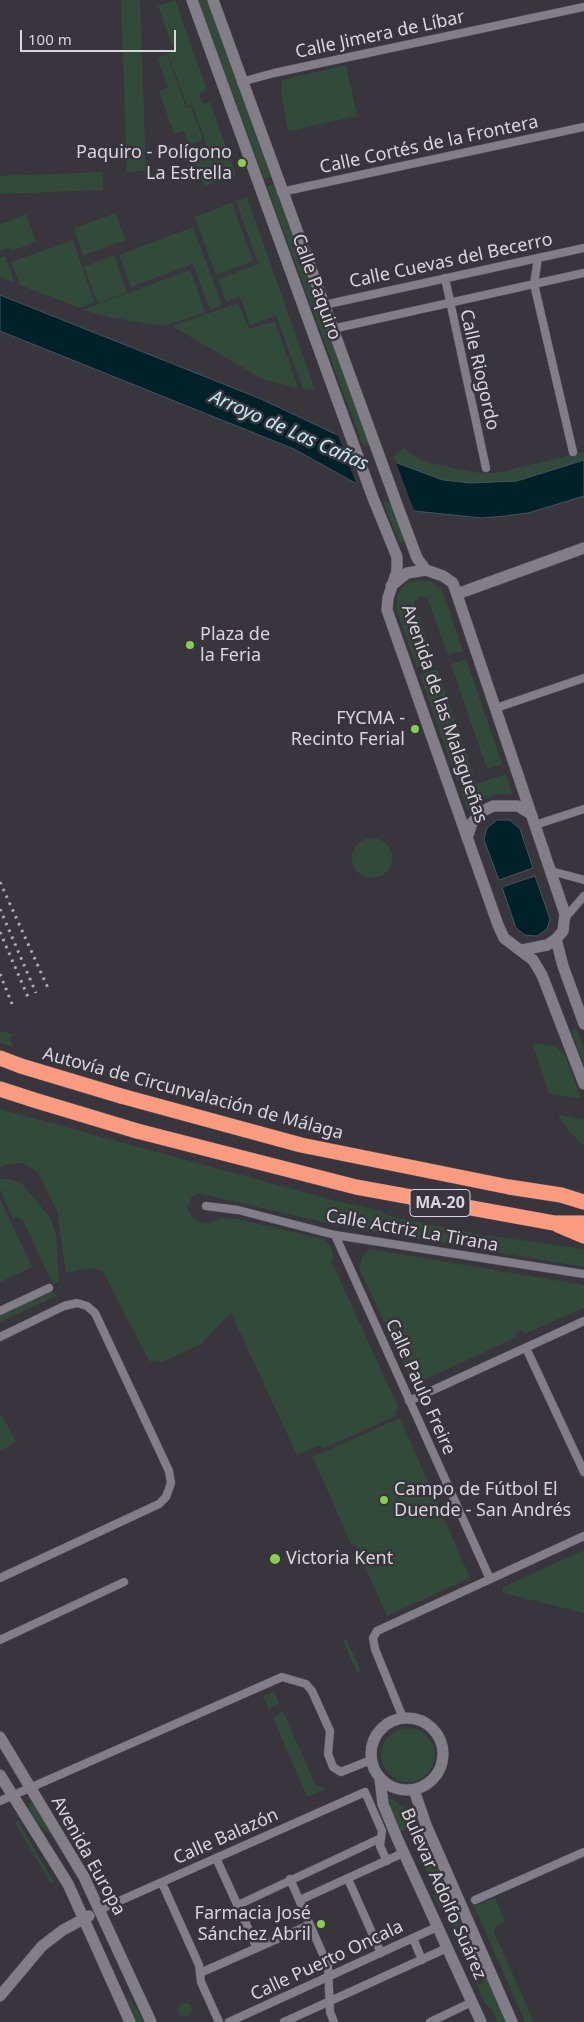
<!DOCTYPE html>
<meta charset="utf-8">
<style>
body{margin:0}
#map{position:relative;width:584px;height:2022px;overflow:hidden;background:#38353d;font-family:"Noto Sans",sans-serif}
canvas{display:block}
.scale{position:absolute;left:20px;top:30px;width:156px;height:22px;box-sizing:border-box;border:2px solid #d7d6db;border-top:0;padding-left:6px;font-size:15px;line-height:18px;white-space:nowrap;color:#d7d6db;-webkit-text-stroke:4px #38353d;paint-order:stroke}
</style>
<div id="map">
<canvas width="584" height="2022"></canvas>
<div class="scale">100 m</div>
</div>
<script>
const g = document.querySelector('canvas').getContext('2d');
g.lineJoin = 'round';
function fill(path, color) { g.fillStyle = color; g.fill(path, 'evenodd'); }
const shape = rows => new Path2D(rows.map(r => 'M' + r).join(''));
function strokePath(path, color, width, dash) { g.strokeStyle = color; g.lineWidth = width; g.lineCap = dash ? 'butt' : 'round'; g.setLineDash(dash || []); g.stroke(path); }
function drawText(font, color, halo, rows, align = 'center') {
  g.font = font + ' "Noto Sans",sans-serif'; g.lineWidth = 5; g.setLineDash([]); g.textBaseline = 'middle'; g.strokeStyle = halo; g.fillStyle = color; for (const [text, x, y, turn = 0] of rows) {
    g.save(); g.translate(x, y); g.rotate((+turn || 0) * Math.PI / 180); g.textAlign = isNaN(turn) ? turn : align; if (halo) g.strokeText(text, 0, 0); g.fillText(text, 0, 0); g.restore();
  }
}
fill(shape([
 [121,0,140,0,146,171,127,172],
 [175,0,207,90,199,94,203,104,210,102,236,175,204,186,191,149,206,144,192,104,187,106,168,54,174,51,158,6],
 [198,0,207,0,271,177,264,179],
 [167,54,186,107,191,106,203,140,189,145,184,131,174,134,159,91,168,87,157,58],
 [346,65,357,116,288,131,281,93,282,80],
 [103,172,103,190,0,194,0,176],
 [274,185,370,446,363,446,267,187],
 [247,197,315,390,303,389,276,316,250,325,240,297,226,302,218,279,258,264,236,201],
 [232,203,253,261,216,275,195,217],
 [116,213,125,240,83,256,74,228],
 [26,214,36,242,11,251,10,248,0,251,0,224],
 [193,227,222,305,210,310,193,264,131,287,119,255],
 [73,240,94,302,79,308,20,285,11,262],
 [114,255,127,292,98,303,84,267],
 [5,256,15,283,0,277,0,258],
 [190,270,205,312,165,326,114,318,82,310],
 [238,303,249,329,275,321,298,388,264,380,172,326],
 [403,448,419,459,435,464,480,473,496,473,584,452,584,460,517,481,471,483,443,480,397,463,394,457],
 [383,501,392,505,405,541,399,543],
 [419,580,431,581,442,590,463,651,448,655,427,598,419,596,414,603,434,660,417,667,396,609,398,594,406,583],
 [466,659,502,764,487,769,451,664],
 [437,669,474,775,457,781,420,675],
 [506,774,513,795,497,794,475,804,468,811,460,789],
 '352 858a20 20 0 1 1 40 0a20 20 0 1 1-40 0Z',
 [573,1028,577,1030,584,1048,584,1065,572,1033],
 [0,1031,13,1034,10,1037,13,1047,0,1043],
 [535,1043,555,1046,561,1051,566,1058,581,1098,549,1094,533,1045],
 [0,1109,333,1200,382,1211,385,1215,472,1233,584,1249,584,1267,339,1226,198,1193,191,1198,188,1209,192,1217,199,1222,209,1223,223,1218,237,1219,324,1239,330,1246,334,1259,331,1260,334,1267,399,1409,395,1411,396,1416,322,1449,320,1445,297,1455,231,1313,201,1344,162,1362,149,1361,103,1271,93,1268,66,1273,57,1211,38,1172,23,1163,7,1164,0,1168],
 [558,1115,584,1119,584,1146,568,1130],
 [2,1179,11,1179,22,1184,50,1217,56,1235,59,1282,53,1284,23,1221,17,1217,13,1219,0,1189,0,1180],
 [0,1199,32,1267,0,1282],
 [369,1249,584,1285,584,1308,524,1334,522,1330,515,1333,516,1337,418,1383,412,1381,359,1268,362,1257],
 [50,1292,58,1295,0,1322,0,1315],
 [2,1415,16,1442,0,1451,0,1416],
 [400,1418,470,1578,387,1616,355,1544,351,1545,313,1457],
 [584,1550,584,1613,503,1593,503,1587],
 [346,1639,361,1671,357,1672,343,1640],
 [274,1691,279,1703,269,1710,263,1696],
 [283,1711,315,1784,326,1789,307,1797,273,1718],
 '381 1755a27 27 0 1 1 54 0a27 27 0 1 1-54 0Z',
 [388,1797,412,1812,419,1824,399,1832,385,1799],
 [31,1801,50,1831,49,1834,38,1824,28,1808],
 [18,1821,54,1882,51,1884,15,1823],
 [422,1832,476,1956,467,1960,465,1955,460,1953,448,1913,439,1906,433,1895,436,1891,412,1837],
 [495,1898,505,1922,496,1926,494,1932,534,2022,525,2022,474,1906],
 [481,1965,506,2022,497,2022,493,2010,485,2004,477,1985,483,1982,476,1967],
 [124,1992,140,2013,143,2022,137,2022],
 '178 2010a7 7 0 1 1 14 0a7 7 0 1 1-14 0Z'
]), '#324a39');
const water = shape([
 [0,295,261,399,397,463,443,480,471,483,517,481,584,460,584,496,528,513,505,516,482,518,414,511,357,484,294,449,0,331,0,295],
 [497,820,510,820,520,829,533,868,499,880,484,840,487,828,497,820],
 [535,876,550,919,547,929,537,936,525,935,516,928,502,887,535,876]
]);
fill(water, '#002128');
strokePath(water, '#40575e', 1);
fill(shape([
 [337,433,395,460,415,513,358,488]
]), '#38353d');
const street = shape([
 [241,82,274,73,584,7],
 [281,192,584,127],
 [538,258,534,284,573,452],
 [445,278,486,468],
 [324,305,584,248],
 [332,329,584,273],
 [496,708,584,678],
 [535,825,584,809],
 [551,871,584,880],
 [565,918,584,896],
 [206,1206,238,1210,335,1235,584,1274],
 [335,1235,490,1579],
 [0,1311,49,1288],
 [0,1337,64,1306,77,1303,87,1306,95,1313,169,1471,171,1483,166,1497,159,1504,0,1578],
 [526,1348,584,1472],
 [409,1401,584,1321],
 [0,1640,124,1582],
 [403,1718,375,1649,373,1638,377,1631,584,1536],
 [0,1801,282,1677,306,1684,312,1691,330,1731,328,1754,333,1767,341,1772,371,1760],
 [216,1858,257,1948],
 [290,1879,328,1966,330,2012,334,2022],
 [348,1879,381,1953],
 [162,1883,199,1965,201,1982,219,2022],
 [300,1900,403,1853],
 [475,1900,584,1852],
 [238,1905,381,1838],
 [99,1910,365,1792,382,1831,380,1846,387,1861],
 [413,1938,422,1960],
 [200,1973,309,1925],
 [229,2022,437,1927],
 [284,2022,447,1948],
 [430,2022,472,2002]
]);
const secondary = shape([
 [192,0,373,498,397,557,397,571,388,598,387,610,498,925,504,938,533,960,542,975,584,1084],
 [213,0,399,510,417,558,426,570],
 [391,586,407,573,426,570,443,576,453,583,565,914,563,931,556,939,547,945,522,950],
 [457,594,584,548],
 [467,838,472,823,481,812,493,806,518,806,531,814],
 [556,939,563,966,584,1024],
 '371 1754a36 36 0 1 1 72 0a36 36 0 1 1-72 0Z',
 [0,1737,84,1877,151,2022],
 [0,1775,68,1884,130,2022],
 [380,1779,383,1804,397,1838,481,2022],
 [414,1790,426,1825,512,2022],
 [0,1996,42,1946,63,1930,89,1916]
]);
const highway = shape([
 [0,1058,21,1066],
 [0,1089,34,1100],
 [121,1096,301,1145,509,1187,561,1195,584,1202],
 [137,1131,356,1187,554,1223,584,1223],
 [558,1225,584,1236]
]);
strokePath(street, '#535157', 9);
strokePath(secondary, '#535157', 12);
strokePath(highway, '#535157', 16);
strokePath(street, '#817e87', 8);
strokePath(secondary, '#817e87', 11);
strokePath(highway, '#fa9a7f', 15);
strokePath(shape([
 [0,882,48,988],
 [0,909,36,993],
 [0,932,28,997],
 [0,974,12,1004]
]), '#aba9af', 3, [2.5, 5]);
const highwayBridge = shape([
 [21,1066,121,1096],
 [34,1100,137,1131]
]);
strokePath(highwayBridge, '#535157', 16, []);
strokePath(highwayBridge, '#fa9a7f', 15);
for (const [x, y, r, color] of [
 [242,163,5,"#88cf49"],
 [190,645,5,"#88cf49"],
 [415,729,5,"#88cf49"],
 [384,1500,5,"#88cf49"],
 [275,1559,6,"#88cf49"],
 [321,1924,5,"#88cf49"]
]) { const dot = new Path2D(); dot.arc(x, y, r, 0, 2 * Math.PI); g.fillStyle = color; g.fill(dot); strokePath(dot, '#38353d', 2); }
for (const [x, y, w] of [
 [440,1203,60]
]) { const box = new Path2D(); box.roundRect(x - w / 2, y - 13.5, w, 27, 4); g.fillStyle = '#38353d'; g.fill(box); strokePath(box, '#d7d6db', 1); }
drawText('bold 16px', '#d7d6db', null, [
 ["MA-20",440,1203]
]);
drawText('18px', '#d7d6db', '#38353d', [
 ["Calle Jimera de Líbar",380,35,-12],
 ["Calle Cortés de la Frontera",429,145,-12],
 ["Calle Cuevas del Becerro",451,261,-12],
 ["Calle Paquiro",316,287,70],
 ["Calle Riogordo",479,370,77],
 ["Avenida de las Malagueñas",444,714,71],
 ["Autovía de Circunvalación de Málaga",193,1094,15],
 ["Calle Actriz La Tirana",412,1231,10],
 ["Calle Paulo Freire",420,1387,66],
 ["Calle Balazón",226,1837,-24],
 ["Avenida Europa",88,1856,61],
 ["Bulevar Adolfo Suárez",443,1894,66],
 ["Calle Puerto Oncala",327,1961,-25]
]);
drawText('18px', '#d7d6db', '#38353d', [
 ["Paquiro - Polígono",232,153],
 ["La Estrella",232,174],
 ["Plaza de",200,635,"left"],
 ["la Feria",200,656,"left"],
 ["FYCMA -",405,719],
 ["Recinto Ferial",405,740],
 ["Campo de Fútbol El",394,1490,"left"],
 ["Duende - San Andrés",394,1511,"left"],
 ["Victoria Kent",286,1559,"left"],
 ["Farmacia José",311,1914],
 ["Sánchez Abril",311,1935]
], 'right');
drawText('italic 19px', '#c1edf8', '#38353d', [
 ["Arroyo de Las Cañas",289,431,24]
]);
</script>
